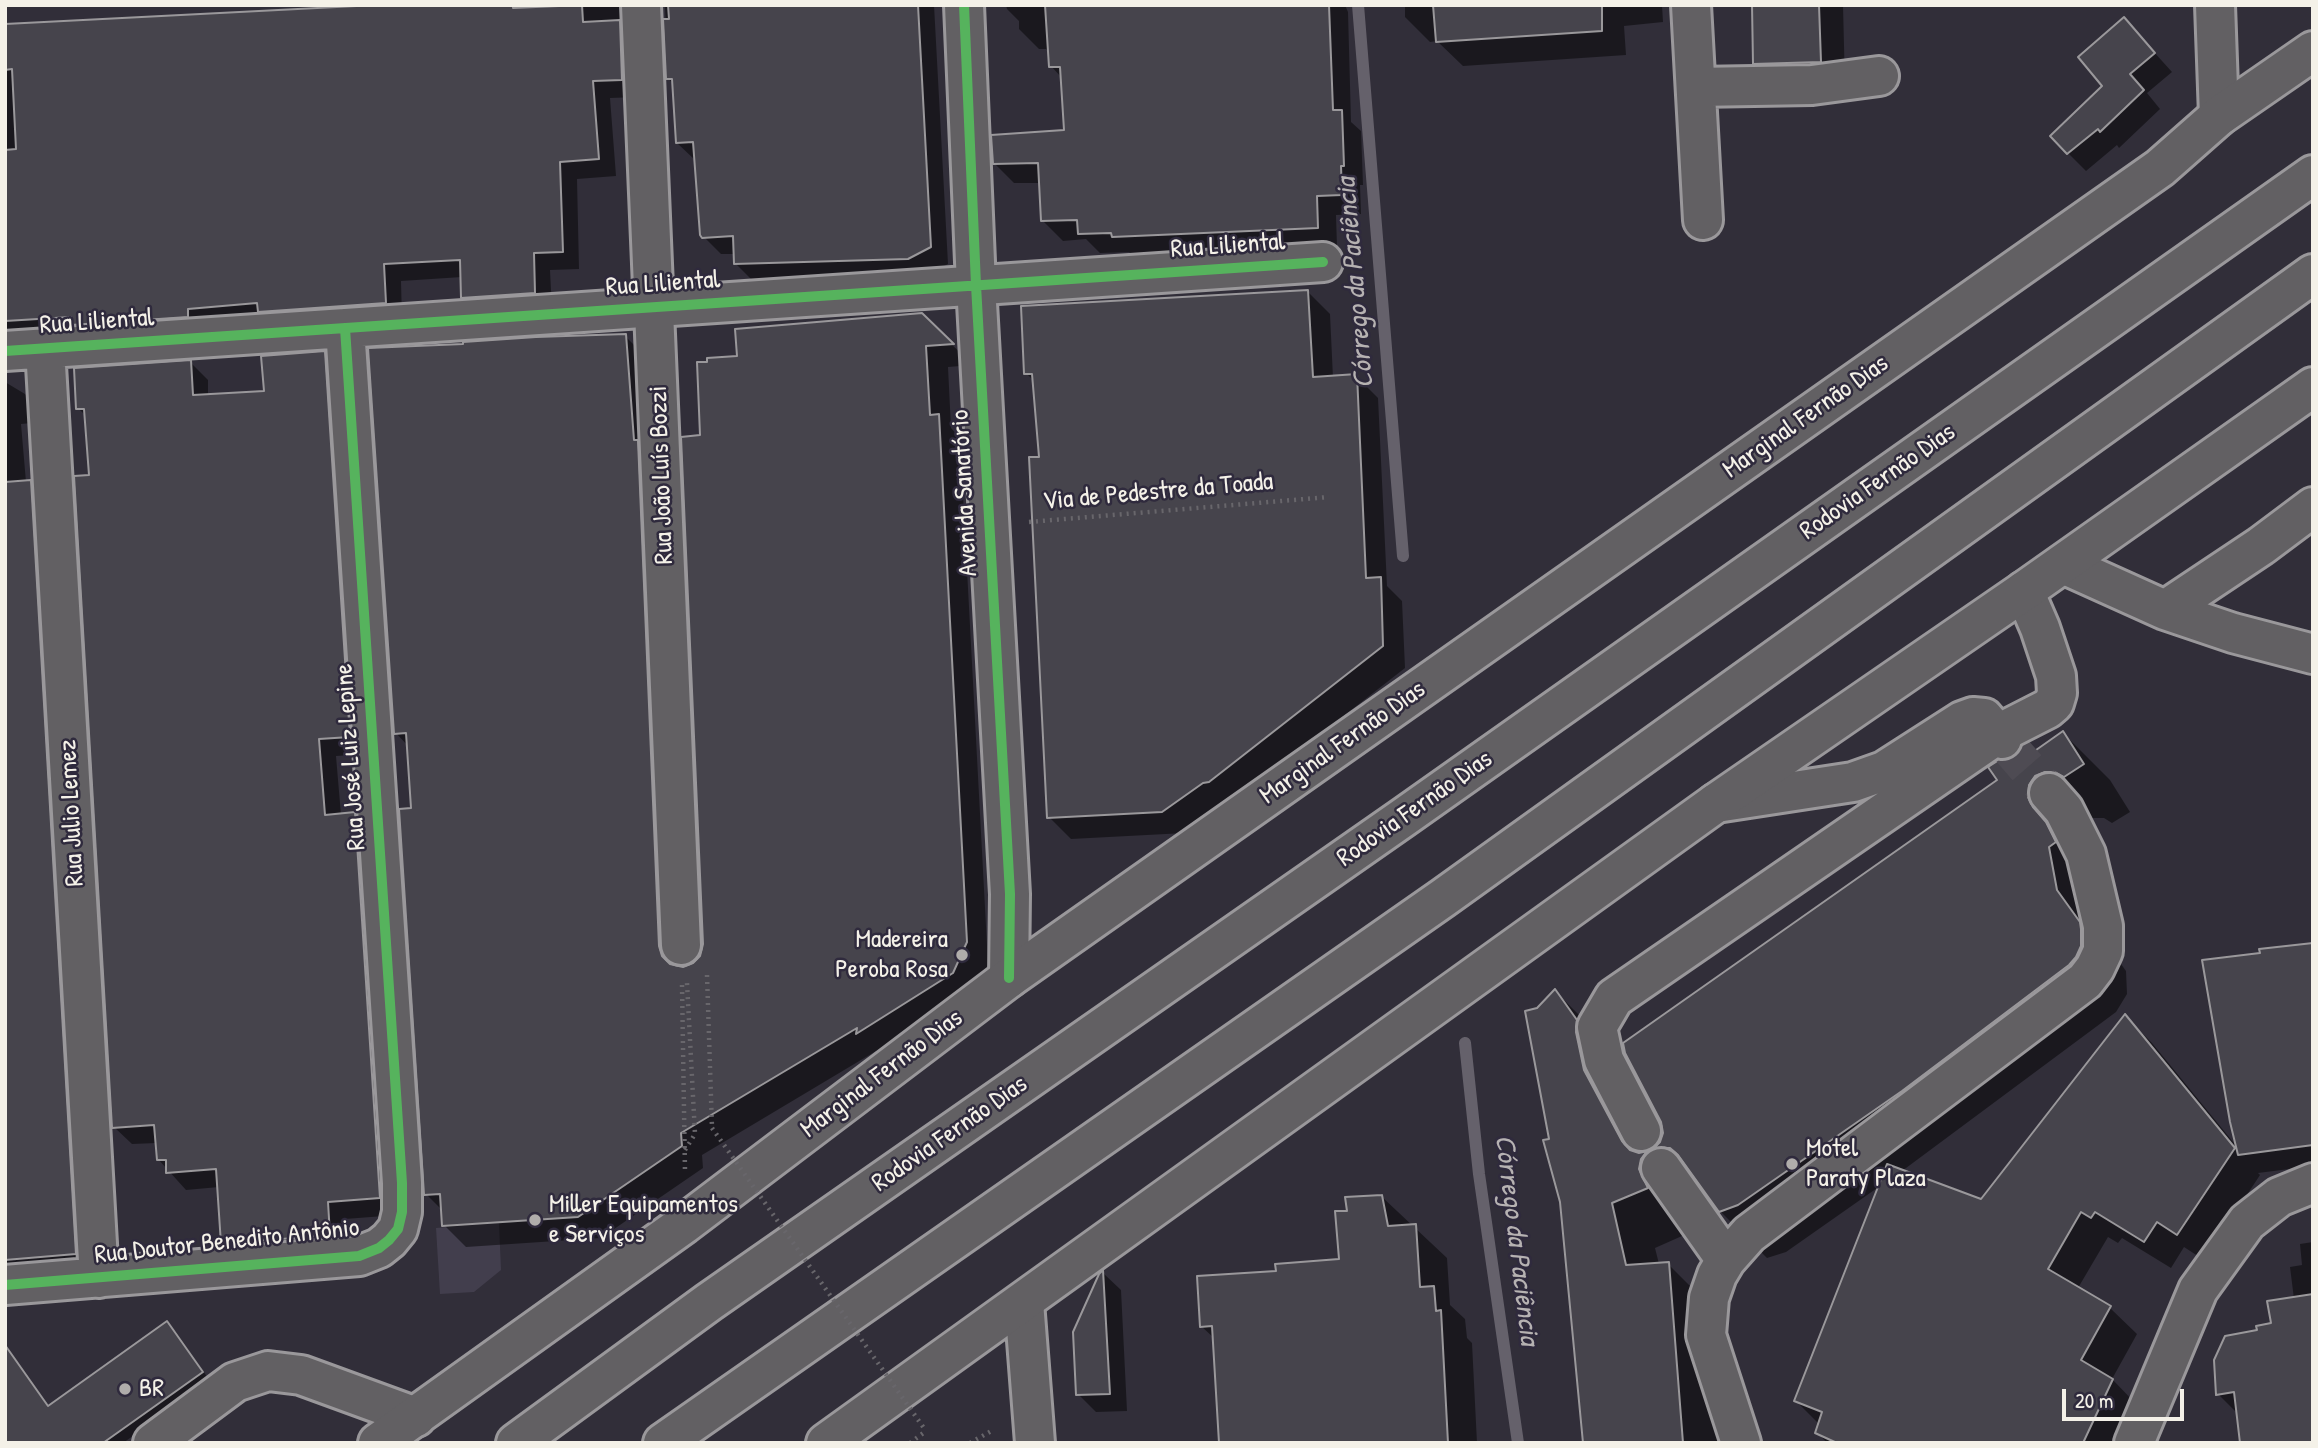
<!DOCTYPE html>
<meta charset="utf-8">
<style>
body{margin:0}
#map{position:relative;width:2318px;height:1448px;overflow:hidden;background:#312e39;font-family:"Patrick Hand",sans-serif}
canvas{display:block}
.frame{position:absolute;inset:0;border:7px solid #f4f1e8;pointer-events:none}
.scale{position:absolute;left:2062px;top:1389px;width:122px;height:32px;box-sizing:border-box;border:4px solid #f4f1e8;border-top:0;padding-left:9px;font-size:21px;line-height:24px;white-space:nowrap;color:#f4f1e8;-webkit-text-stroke:5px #2f2a3d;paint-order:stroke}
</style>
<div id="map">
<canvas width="2318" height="1448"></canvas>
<div class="frame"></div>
<div class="scale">20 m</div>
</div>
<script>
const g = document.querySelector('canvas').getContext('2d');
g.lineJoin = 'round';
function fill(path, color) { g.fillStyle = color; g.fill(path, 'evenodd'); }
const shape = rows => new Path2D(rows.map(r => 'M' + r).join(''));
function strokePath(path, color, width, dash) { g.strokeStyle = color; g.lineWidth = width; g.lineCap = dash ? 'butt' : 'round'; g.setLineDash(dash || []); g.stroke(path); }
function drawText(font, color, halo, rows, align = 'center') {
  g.font = font + ' "Patrick Hand",sans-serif'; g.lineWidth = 5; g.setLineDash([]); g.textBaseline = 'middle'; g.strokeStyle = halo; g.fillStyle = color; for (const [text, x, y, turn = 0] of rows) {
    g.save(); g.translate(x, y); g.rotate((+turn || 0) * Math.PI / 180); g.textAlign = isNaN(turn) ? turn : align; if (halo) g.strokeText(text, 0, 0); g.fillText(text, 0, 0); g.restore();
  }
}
fill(shape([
 [499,1223,501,1270,474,1292,440,1294,436,1228]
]), '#423e4d');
fill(shape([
 [415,5,645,5,639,97,610,98,616,176,577,179,579,269,550,270,552,310,480,315,463,298,462,277,401,281,402,320,5,339,5,26],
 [665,5,934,5,948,264,926,276,753,281,735,263,735,254,721,254,701,234,695,160,677,143,674,85,668,78],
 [1006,5,1345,5,1348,12,1351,122,1361,131,1363,185,1360,185,1361,214,1336,215,1337,247,1133,256,1129,252,1100,253,1086,239,1063,241,1043,221,1041,183,1014,183,994,163,1066,132,1062,78,1051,66,1050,53,1046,49,1039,49,1019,29,1019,21,1007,9],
 [1405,5,1662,5,1663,22,1624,26,1626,55,1463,66,1437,41,1430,42,1405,17],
 [1754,5,1843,5,1845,86,1779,88,1754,63],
 [2124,19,2172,72,2147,93,2160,109,2119,148,2117,145,2086,171,2068,153,2105,86],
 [1308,292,1330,314,1333,378,1356,376,1378,398,1387,586,1402,601,1405,668,1231,804,1185,833,1071,839,1049,817,1041,458,1035,382,1026,373],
 [921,315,973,365,948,367,951,428,960,438,988,964,975,995,880,1055,876,1051,702,1155,703,1168,601,1238,466,1247,444,1225,443,1211,426,1194,413,810,408,746,396,733,625,336,647,358,659,463,680,968,694,965,702,957,705,944,702,437,739,357],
 [324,353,342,371,367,754,336,756,341,815,355,814,372,832,397,1215,345,1219,347,1252,240,1261,222,1243,219,1187,186,1190,158,1159,157,1143,132,1144,114,1127,90,477,86,416,78,408,190,362,208,380,208,396,266,393],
 [5,382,25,394,42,412,43,422,21,424,26,482,30,482,48,499,92,1271,5,1278],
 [2063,733,2110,780,2130,812,2112,823,2104,818,2093,818,2082,823,2103,939,2126,971,2127,994,2116,1012,1902,1171,1981,1201,2125,1016,2152,1043,2238,1148,2313,946,2313,1166,2258,1173,2260,1175,2204,1260,2184,1247,2171,1268,2122,1238,2118,1243,2108,1237,2078,1288,2110,1308,2137,1334,2112,1379,2139,1407,2122,1443,1827,1443,1817,1432,1820,1425,1796,1401,1880,1186,1786,1252,1767,1258,1720,1211,1708,1194,1703,1194,1656,1148,1999,780],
 [1555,991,1599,1035,1628,1116,1691,1232,1655,1248,1659,1264,1668,1264,1712,1308,1723,1443,1583,1443,1562,1202,1551,1141,1538,1010],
 [1381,1196,1447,1258,1450,1305,1465,1319,1467,1338,1472,1343,1477,1443,1221,1443,1215,1339,1201,1326,1278,1272,1341,1261,1349,1212],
 [2313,1242,2313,1443,2235,1411,2218,1394,2259,1332,2273,1325,2294,1299,2290,1267,2302,1265,2300,1244],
 [1103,1273,1121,1290,1127,1411,1096,1412,1078,1394,1100,1275],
 [167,1324,176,1332,210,1381,123,1443,5,1443,5,1344,49,1407]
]), '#0007');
strokePath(shape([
 [1358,5,1403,556],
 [1465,1043,1479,1174,1518,1443]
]), '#65616b', 12);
const building = shape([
 [376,5,513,5,513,8,582,5,583,22,620,20,622,80,593,81,599,159,560,162,563,252,534,253,535,293,461,298,460,260,384,264,386,303,258,312,257,303,188,309,188,317,71,325,71,317,5,321,5,150,16,149,12,69,5,70,5,24,376,5],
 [668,5,918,5,931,247,908,259,734,264,733,236,702,238,700,235,693,142,676,143,672,79,666,79,663,19,669,19,668,5],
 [1045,5,1329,5,1333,110,1342,110,1344,166,1341,166,1342,195,1317,196,1318,228,1112,237,1111,233,1078,234,1077,220,1041,221,1038,163,993,164,991,135,1064,130,1060,67,1049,67,1045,5],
 [1433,5,1602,5,1602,31,1436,42,1433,5],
 [1752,5,1819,5,1821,62,1753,64,1752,5],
 [2124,17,2155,53,2130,74,2144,90,2100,132,2098,129,2067,154,2050,136,2102,86,2078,57,2124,17],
 [1308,290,1313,377,1357,374,1366,578,1381,577,1383,646,1209,782,1203,783,1162,812,1047,818,1029,457,1039,457,1032,374,1024,374,1021,306,1308,290],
 [922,313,954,344,926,346,930,415,939,414,967,942,953,973,856,1034,857,1028,681,1133,682,1146,578,1217,442,1226,440,1194,424,1195,399,809,411,808,406,733,394,734,368,348,463,344,463,342,536,337,626,334,634,440,638,440,659,946,662,956,670,964,683,967,693,963,700,956,703,944,681,437,700,435,697,362,707,362,707,358,737,356,735,329,922,313],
 [325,351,350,737,319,739,325,815,355,812,380,1198,328,1202,330,1235,221,1244,216,1169,166,1173,166,1160,157,1160,154,1125,112,1128,74,476,89,475,84,409,76,409,74,368,191,360,193,395,264,391,261,356,325,351],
 [31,480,76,1254,5,1260,5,482,31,480],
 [2063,731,2084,764,2064,777,2055,772,2045,772,2035,776,2029,785,2028,797,2033,807,2046,822,2056,842,2049,847,2057,890,2080,922,2081,929,2081,946,2076,957,2069,965,1902,1091,1738,1205,1719,1212,1678,1155,1670,1148,1654,1148,1660,1142,1663,1133,1661,1122,1625,1053,1623,1043,1997,780,1988,767,1999,760,2007,760,2016,756,2022,747,2029,755,2063,731],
 [2313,943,2313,1145,2238,1155,2230,1122,2202,960,2260,953,2259,949,2313,943],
 [1555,989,1577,1020,1576,1032,1584,1070,1622,1141,1630,1150,1639,1153,1647,1151,1641,1159,1639,1169,1648,1188,1612,1203,1626,1265,1669,1262,1683,1443,1583,1443,1560,1202,1543,1140,1549,1139,1525,1011,1537,1008,1555,989],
 [2125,1014,2235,1148,2177,1235,2157,1222,2144,1242,2095,1212,2091,1218,2081,1212,2048,1269,2111,1306,2081,1360,2113,1379,2083,1443,1837,1443,1815,1433,1822,1412,1794,1401,1887,1164,1981,1199,2125,1014],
 [1382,1195,1388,1226,1416,1224,1420,1287,1434,1286,1436,1311,1441,1310,1448,1443,1219,1443,1212,1326,1200,1327,1197,1276,1276,1271,1275,1264,1339,1259,1335,1211,1347,1211,1345,1197,1382,1195],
 [1103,1270,1110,1394,1076,1395,1073,1332,1099,1274,1103,1270],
 [2313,1294,2313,1443,2240,1443,2234,1392,2216,1395,2214,1360,2225,1336,2257,1330,2256,1326,2271,1323,2267,1301,2313,1294],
 [167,1321,203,1372,103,1443,5,1443,5,1345,48,1406,167,1321]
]);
fill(building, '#46444c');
strokePath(building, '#9a989b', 2);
strokePath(shape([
 [2002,739,2049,793]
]), '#4e4b53', 38, [38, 19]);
const minor = shape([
 [641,5,681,945],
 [964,5,976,285,1010,894,1009,978],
 [1691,5,1703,220],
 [2215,5,2219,116],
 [1696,87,1812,85,1879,76],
 [45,348,99,1278],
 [5,351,1323,262],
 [2063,564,2165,610,2233,633,2313,654],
 [2165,610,2261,546,2313,507],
 [1716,803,1853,782,1884,771,1962,721,1973,717,1984,718,2002,739],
 [1641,1131,1604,1060,1597,1027,1614,998,1998,734,2047,709,2054,703,2057,693,2056,676,2040,628,2024,591],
 [1661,1168,1726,1260],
 [5,1285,359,1256,379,1248,389,1240,398,1229,402,1212,402,1183,345,328],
 [1024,1302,1035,1443],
 [153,1443,235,1382,268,1371,301,1375,416,1417],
 [1741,1443,1706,1335,1709,1298,1717,1275,1726,1260,1749,1234,2085,981,2095,968,2103,951,2103,926,2086,854,2064,810,2049,793],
 [2134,1443,2198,1290,2247,1222,2279,1197,2313,1183]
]);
const highway = shape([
 [378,1443,684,1224,1009,978,2160,168,2219,116,2313,51],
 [516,1443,709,1302,1404,817,2313,175],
 [663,1443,1443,898,2313,274],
 [826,1443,1716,803,2024,591,2313,387]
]);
strokePath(minor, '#9a989b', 44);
strokePath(highway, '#9a989b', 44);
strokePath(shape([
 [1029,522,1329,497],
 [707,975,712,1128],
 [682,985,685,1172],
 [685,1150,695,1134,687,983],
 [910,1443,926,1431],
 [970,1443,993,1430]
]), '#68666b', 4.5, [2, 5]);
strokePath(minor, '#626063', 38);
strokePath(highway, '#626063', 38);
strokePath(shape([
 [712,1128,926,1431]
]), '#68666b', 4.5, [2, 5]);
strokePath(shape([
 [964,5,976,285,1010,894,1009,978],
 [5,351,1323,262],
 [5,1285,359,1256,379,1248,389,1240,398,1229,402,1212,402,1183,345,328]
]), '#56b35d', 10);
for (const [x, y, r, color] of [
 [962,955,7,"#b0adab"],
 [1792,1164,7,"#b0adab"],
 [535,1220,7,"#b0adab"],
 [125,1389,7,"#b0adab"]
]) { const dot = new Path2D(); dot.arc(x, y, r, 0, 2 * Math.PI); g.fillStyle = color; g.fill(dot); strokePath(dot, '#2f2a3d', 2.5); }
drawText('26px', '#f4f1e8', '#2f2a3d', [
 ["Rua Liliental",1228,246,-4],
 ["Rua Liliental",663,284,-4],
 ["Rua Liliental",97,322,-4],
 ["Marginal Fernão Dias",1806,417,-35],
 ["Rua João Luís Bozzi",662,475,-92],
 ["Rodovia Fernão Dias",1878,482,-35],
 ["Via de Pedestre da Toada",1158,492,-5],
 ["Avenida Sanatório",965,493,-93],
 ["Marginal Fernão Dias",1343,743,-35],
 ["Rua José Luiz Lepine",351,757,-94],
 ["Rodovia Fernão Dias",1415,809,-35],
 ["Rua Julio Lemez",72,813,-93],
 ["Marginal Fernão Dias",882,1074,-37],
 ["Rodovia Fernão Dias",950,1134,-35],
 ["Rua Doutor Benedito Antônio",227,1242,-6]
]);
drawText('26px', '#f4f1e8', '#2f2a3d', [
 ["Madereira",948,940,"right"],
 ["Peroba Rosa",948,970,"right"],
 ["Motel",1806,1149],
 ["Paraty Plaza",1806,1179],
 ["Miller Equipamentos",549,1205],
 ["e Serviços",549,1235],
 ["BR",139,1389]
], 'left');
drawText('italic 28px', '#b6b2b2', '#2f2a3d', [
 ["Córrego da Paciência",1356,283,-95],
 ["Córrego da Paciência",1516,1240,83]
]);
</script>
